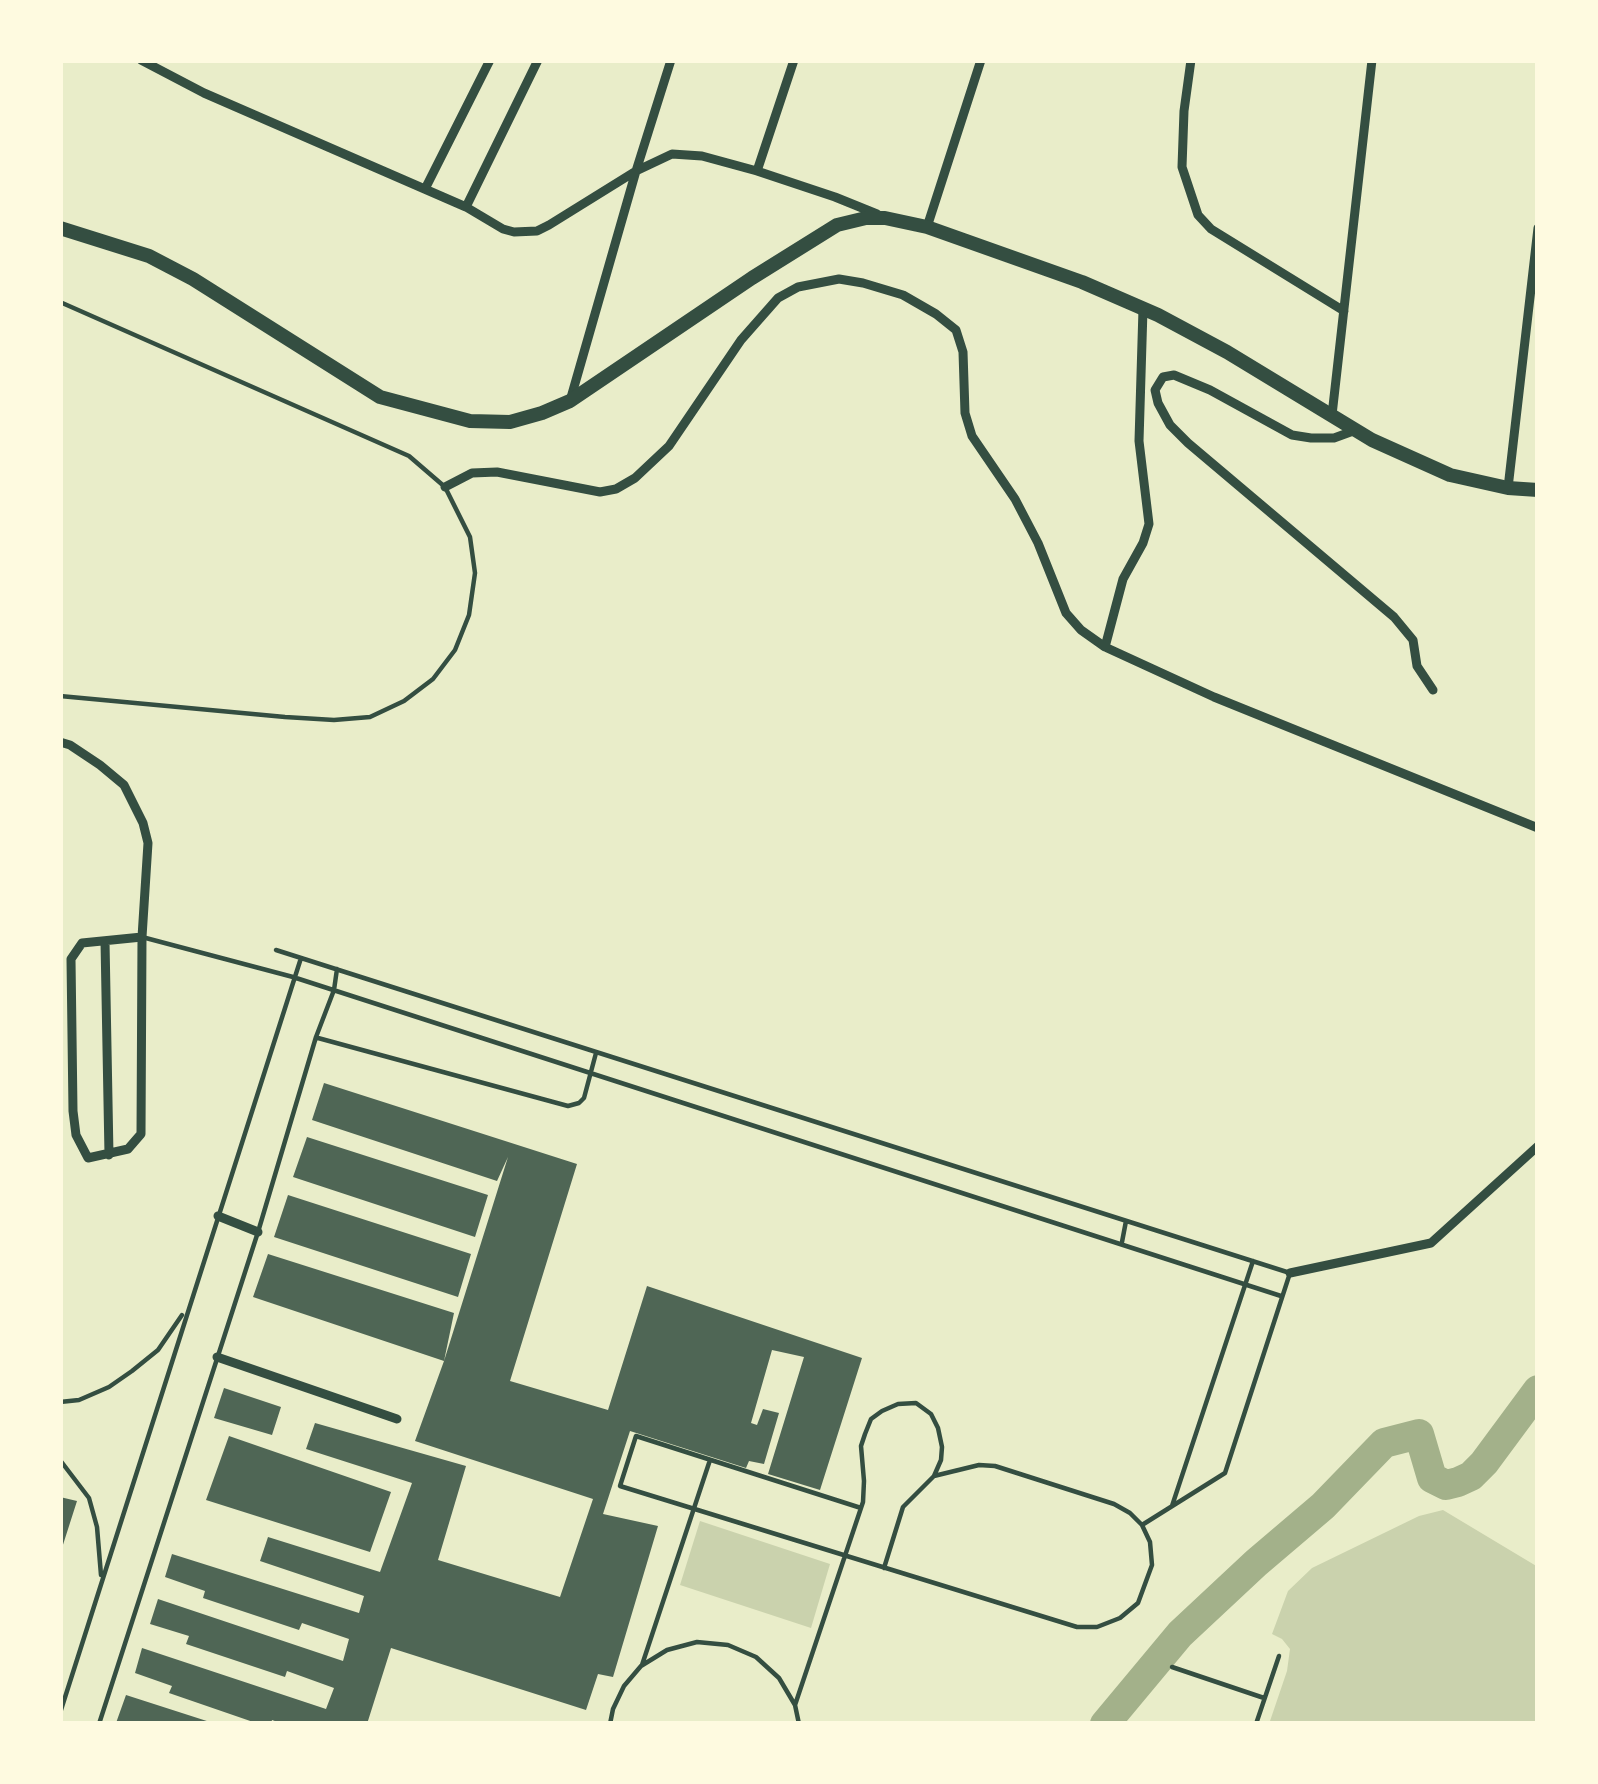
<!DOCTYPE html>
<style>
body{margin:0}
#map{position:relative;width:1598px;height:1784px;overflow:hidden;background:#e9edc9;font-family:"IBM Plex Sans",sans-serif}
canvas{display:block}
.frame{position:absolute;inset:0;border:63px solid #fefae0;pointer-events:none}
</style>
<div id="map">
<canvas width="1598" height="1784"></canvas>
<div class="frame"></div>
</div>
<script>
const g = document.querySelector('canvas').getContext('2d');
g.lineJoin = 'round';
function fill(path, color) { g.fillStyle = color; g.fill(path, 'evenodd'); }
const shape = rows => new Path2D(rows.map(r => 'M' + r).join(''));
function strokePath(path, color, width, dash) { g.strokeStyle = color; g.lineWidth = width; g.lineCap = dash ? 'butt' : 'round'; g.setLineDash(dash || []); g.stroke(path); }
fill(shape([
 [1443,1510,1538,1567,1538,1724,1269,1724,1287,1671,1290,1649,1282,1639,1272,1634,1288,1591,1312,1568,1419,1516],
 [700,1521,830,1564,811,1628,680,1585]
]), '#cad2ad');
strokePath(shape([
 [1105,1724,1180,1634,1256,1563,1323,1506,1384,1443,1419,1434,1432,1478,1446,1485,1458,1482,1471,1476,1484,1463,1538,1390]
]), '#a3b18a', 30);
fill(shape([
 [324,1083,577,1164,510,1381,608,1410,647,1286,862,1358,820,1490,768,1474,804,1357,772,1350,751,1423,757,1425,763,1409,779,1413,764,1464,749,1461,746,1468,630,1431,603,1514,658,1526,613,1677,598,1674,586,1710,391,1648,367,1724,283,1724,272,1720,271,1724,259,1724,169,1693,172,1686,135,1673,142,1648,326,1709,334,1688,287,1671,285,1677,186,1644,189,1636,150,1624,158,1599,343,1661,349,1639,302,1623,299,1630,203,1598,205,1591,165,1577,172,1554,359,1613,364,1596,260,1561,268,1537,380,1572,412,1483,306,1449,315,1423,466,1466,438,1560,560,1597,593,1499,415,1441,444,1361,253,1297,268,1254,454,1313,444,1361,508,1157,497,1181,312,1120],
 [307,1137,488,1195,475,1237,293,1177],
 [288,1195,471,1254,458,1297,274,1237],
 [224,1388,281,1407,272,1435,214,1418],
 [229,1436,391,1492,370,1552,206,1500],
 [60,1497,77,1501,61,1551,60,1551],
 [126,1695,213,1723,213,1724,116,1723]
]), '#4f6655');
strokePath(shape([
 [60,302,409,456,445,487,470,537,475,573,469,615,455,650,433,679,404,701,370,717,334,720,285,717,60,696],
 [142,937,293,977,1281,1296],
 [276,950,1290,1273,1225,1473,1142,1525],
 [318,1038,568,1106,579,1103,584,1098,596,1053],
 [1122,1242,1126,1221],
 [60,1402,79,1400,109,1387,132,1371,158,1350,182,1315],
 [60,1460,89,1498,97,1527,101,1575],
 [1172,1506,1253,1261],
 [861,1508,636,1436,620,1486,1077,1627,1097,1627,1120,1618,1138,1603,1152,1565,1150,1542,1142,1525,1130,1513,1114,1504,995,1466,979,1465,934,1476],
 [642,1665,710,1460],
 [1172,1667,1264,1698],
 [795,1705,863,1502,864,1481,861,1446,865,1434,871,1419,882,1411,898,1404,916,1403,931,1414,938,1428,942,1447,941,1460,934,1476,903,1507,884,1568],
 [60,1713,301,958],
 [99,1724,258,1232,316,1037,334,990,337,969],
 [610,1724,613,1709,624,1686,641,1666,667,1650,697,1642,728,1645,756,1657,779,1678,795,1705,799,1724],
 [1256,1724,1279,1656]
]), '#344e41', 4.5);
strokePath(shape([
 [141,60,204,93,466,207,503,229,514,232,537,231,549,225,636,171,672,154,702,156,757,171,835,197,877,214],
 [1191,60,1184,111,1182,167,1198,215,1211,229,1344,311],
 [757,171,794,60],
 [425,189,490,60],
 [466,207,538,60],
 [927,227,981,60],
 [1143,309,1139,441,1149,524,1143,543,1123,579,1105,647,1214,697,1538,828],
 [570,401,636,171,671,60],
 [1332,415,1372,60],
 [1356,430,1334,438,1311,438,1292,435,1210,390,1174,375,1163,377,1155,390,1158,403,1170,425,1188,443,1394,617,1413,640,1417,666,1433,690],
 [445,487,472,473,497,472,600,492,616,489,635,478,669,446,741,340,778,298,798,287,839,279,863,283,903,295,936,314,956,330,963,352,965,413,972,436,1015,499,1038,543,1066,613,1081,630,1105,647],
 [1508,488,1538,228],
 [60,742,70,745,100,765,124,785,143,823,148,843,142,937,141,1134,128,1149,88,1158,76,1135,73,1111,71,959,82,943,142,937],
 [105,941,109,1155],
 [218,1216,258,1232],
 [1290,1273,1431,1243,1538,1146],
 [217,1357,397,1419]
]), '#344e41', 9);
strokePath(shape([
 [60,228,149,256,193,279,380,397,470,421,510,422,542,413,570,401,752,278,837,225,866,218,885,218,927,227,1082,282,1158,315,1227,352,1372,440,1450,475,1508,488,1538,490]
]), '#344e41', 14);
</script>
